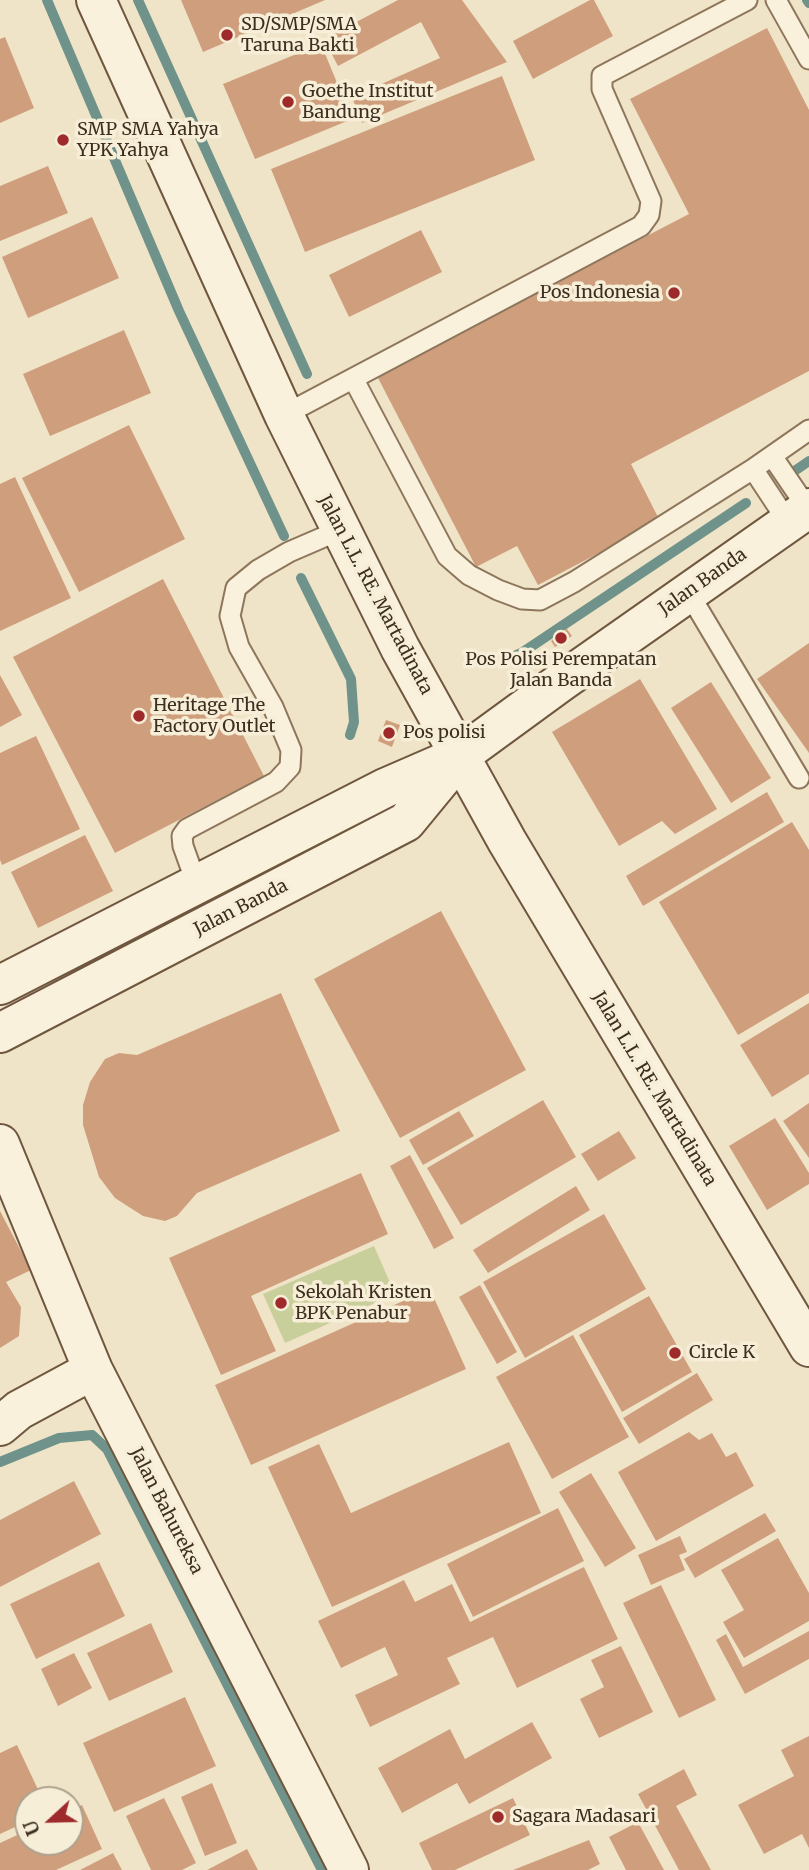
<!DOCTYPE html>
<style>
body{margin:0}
#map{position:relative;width:809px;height:1870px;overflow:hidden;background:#f0e4c8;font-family:Merriweather,serif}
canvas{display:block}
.north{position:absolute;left:14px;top:1786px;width:70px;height:70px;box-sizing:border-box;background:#f7eed8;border:2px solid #ada18e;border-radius:50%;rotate:248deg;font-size:19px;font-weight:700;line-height:28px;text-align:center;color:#3d2e20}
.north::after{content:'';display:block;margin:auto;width:24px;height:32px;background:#9e2a2b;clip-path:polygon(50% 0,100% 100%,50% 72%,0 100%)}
</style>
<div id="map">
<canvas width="809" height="1870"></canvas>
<div class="north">U</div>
</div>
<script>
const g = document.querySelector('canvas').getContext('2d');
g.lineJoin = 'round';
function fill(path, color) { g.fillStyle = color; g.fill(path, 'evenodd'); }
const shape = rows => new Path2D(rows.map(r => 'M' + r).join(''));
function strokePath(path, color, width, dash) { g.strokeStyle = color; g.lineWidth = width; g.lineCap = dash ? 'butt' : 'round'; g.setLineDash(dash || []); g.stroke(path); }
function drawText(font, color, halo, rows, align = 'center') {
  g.font = font + ' Merriweather,serif'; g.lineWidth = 7; g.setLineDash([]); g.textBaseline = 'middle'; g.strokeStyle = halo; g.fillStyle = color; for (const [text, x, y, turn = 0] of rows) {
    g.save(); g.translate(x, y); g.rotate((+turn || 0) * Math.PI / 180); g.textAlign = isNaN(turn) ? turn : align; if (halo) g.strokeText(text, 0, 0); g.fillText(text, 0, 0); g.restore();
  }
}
fill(shape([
 [374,1246,395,1294,285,1343,263,1294]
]), '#c9cf9b');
strokePath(shape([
 [47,0,179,311,284,536],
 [138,0,307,374],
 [807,0,809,3],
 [793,472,809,461],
 [301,578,351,679,354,722,350,735],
 [510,658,523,652,746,503],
 [0,1462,59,1438,92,1435,107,1449,322,1870]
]), '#6f938a', 10);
fill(shape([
 [181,0,325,0,203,52],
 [398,0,462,0,507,62,362,123,352,97,440,58,421,22,338,66,324,39],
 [590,0,594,0,613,36,533,79,513,41],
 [767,28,809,110,809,371,631,464,660,521,538,585,517,546,476,567,377,376,689,214,630,99],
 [5,37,34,108,0,123,0,39],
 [321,44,352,119,255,159,223,84],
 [502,76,535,160,305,252,271,169],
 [48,166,68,213,0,241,0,186],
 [92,217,119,278,28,318,2,257],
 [421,230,442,272,349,317,329,275],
 [124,330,151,393,50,436,23,374],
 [129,425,185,539,79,592,22,478],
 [15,477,71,598,0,631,0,484],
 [163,579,264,776,115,853,13,657],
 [567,629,572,636,555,647,551,641],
 [809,643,809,753,757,679],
 [0,675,22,715,0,727],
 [640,679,717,809,675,834,662,821,619,846,552,732],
 [711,682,771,778,731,803,671,708],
 [386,720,400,725,392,747,378,741],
 [36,736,80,829,2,865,0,860,0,753],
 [767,792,784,822,643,906,626,876],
 [792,822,809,850,809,993,738,1035,659,902],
 [85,835,113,891,38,928,11,872],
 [441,911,526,1070,400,1138,314,979],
 [281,993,340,1131,197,1193,177,1216,165,1221,143,1216,115,1198,99,1177,83,1125,83,1105,90,1082,105,1059,119,1053,137,1055],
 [809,1003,809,1074,772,1097,740,1045],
 [543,1100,576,1157,461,1225,427,1168],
 [809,1103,809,1158,783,1121],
 [459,1111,474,1136,423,1165,409,1140],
 [775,1118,809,1173,809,1184,767,1210,729,1146],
 [619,1131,636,1158,598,1181,581,1154],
 [410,1155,454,1238,434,1249,390,1166],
 [361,1173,388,1234,251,1296,276,1351,221,1375,169,1258],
 [576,1186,590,1210,488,1273,473,1250],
 [0,1211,31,1270,6,1282,21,1307,19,1336,0,1348],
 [604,1214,646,1289,525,1358,483,1282],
 [480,1285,517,1352,497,1364,459,1297],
 [430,1289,466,1369,251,1465,215,1385],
 [649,1296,692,1372,622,1412,579,1335],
 [573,1335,629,1437,552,1479,496,1377],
 [697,1373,713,1400,639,1444,623,1418],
 [689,1432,699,1440,712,1433,726,1457,736,1452,754,1486,656,1541,618,1472],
 [509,1442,541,1513,332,1607,268,1467,319,1444,351,1513],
 [591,1473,636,1548,605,1567,559,1492],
 [74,1481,101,1534,0,1587,0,1520],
 [558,1508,584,1561,473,1617,447,1564],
 [765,1513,776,1531,695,1578,684,1559],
 [680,1536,687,1552,679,1555,685,1570,651,1585,638,1555],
 [778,1538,809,1593,809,1621,744,1658,723,1622,744,1610,721,1570],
 [99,1562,125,1616,36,1659,10,1604],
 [584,1567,618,1639,517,1688,493,1637,447,1658,460,1684,370,1727,355,1695,398,1675,385,1647,341,1668,318,1621,404,1580,415,1602,452,1584,470,1622],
 [661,1585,716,1700,679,1718,623,1603],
 [151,1623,173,1672,109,1701,87,1653],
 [809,1631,809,1659,745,1694,716,1640,726,1634,743,1667],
 [621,1646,653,1712,599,1738,580,1699,604,1687,591,1660],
 [74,1653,92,1688,58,1706,41,1669],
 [185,1697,216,1766,114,1812,83,1743],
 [532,1722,552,1758,469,1804,457,1783,402,1813,378,1768,450,1729,465,1759],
 [809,1736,809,1848,802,1834,764,1854,738,1805,794,1776,781,1750],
 [17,1745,43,1800,28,1800,28,1821,0,1834,0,1753],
 [684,1769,697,1795,676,1806,711,1870,679,1870,638,1794],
 [212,1783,237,1843,205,1856,181,1797],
 [164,1798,196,1863,182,1870,151,1870,126,1816],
 [513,1798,530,1835,455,1870,432,1870,419,1843],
 [82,1805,102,1849,56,1870,0,1870,0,1843,28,1830,28,1842,70,1842,70,1811],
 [638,1822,664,1870,626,1870,609,1837],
 [589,1840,600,1864,588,1870,513,1870],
 [247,1849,258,1870,207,1870],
 [113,1853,122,1870,80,1870]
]), '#cf9f7d');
const lane = shape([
 [776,0,809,59],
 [354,380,447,556,469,575,498,590,522,599,540,600,574,582,753,469,809,430],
 [284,415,641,226,649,215,651,201,602,89,602,76,747,0],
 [772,456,808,509],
 [753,469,788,522],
 [688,592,799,778],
 [197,885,183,846,182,836,187,829,276,782,290,767,291,750,273,707,239,647,230,616,236,588,258,570,289,552,340,530]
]);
const secondary = shape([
 [96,0,284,415,400,648,507,841,809,1347],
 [0,985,385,788,461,755,561,682,809,508],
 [0,1033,406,822,457,760],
 [0,1144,93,1370,349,1870],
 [0,1426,19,1410,93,1370]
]);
strokePath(lane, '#8d765c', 23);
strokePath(secondary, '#6f573f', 42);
strokePath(lane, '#faf1dc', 19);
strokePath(secondary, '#faf1dc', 38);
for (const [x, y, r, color] of [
 [227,35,7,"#9e2a2b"],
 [288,102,7,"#9e2a2b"],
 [63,140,7,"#9e2a2b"],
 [674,293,7,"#9e2a2b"],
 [561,638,7,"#9e2a2b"],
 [139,716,7,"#9e2a2b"],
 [389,733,7,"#9e2a2b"],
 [281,1303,7,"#9e2a2b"],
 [675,1353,7,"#9e2a2b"],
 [498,1817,7,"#9e2a2b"]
]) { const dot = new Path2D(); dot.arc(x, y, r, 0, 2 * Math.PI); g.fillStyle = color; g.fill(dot); strokePath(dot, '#f7eed8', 2.5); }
drawText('18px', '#3d2e20', '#f7eed8', [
 ["SD/SMP/SMA",241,25],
 ["Taruna Bakti",241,46],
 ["Goethe Institut",302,92],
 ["Bandung",302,113],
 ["SMP SMA Yahya",77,130],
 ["YPK Yahya",77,151],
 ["Pos Indonesia",660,293,"right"],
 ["Pos Polisi Perempatan",561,660,"center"],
 ["Jalan Banda",561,681,"center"],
 ["Heritage The",153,706],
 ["Factory Outlet",153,727],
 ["Pos polisi",403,733],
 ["Sekolah Kristen",295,1293],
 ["BPK Penabur",295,1314],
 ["Circle K",689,1353],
 ["Sagara Madasari",512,1817]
], 'left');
drawText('18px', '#3d2e20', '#f7eed8', [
 ["Jalan Banda",703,582,-35],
 ["Jalan L.L. RE. Martadinata",375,595,62],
 ["Jalan Banda",241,908,-27],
 ["Jalan L.L. RE. Martadinata",654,1089,59],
 ["Jalan Bahureksa",166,1511,63]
]);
</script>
